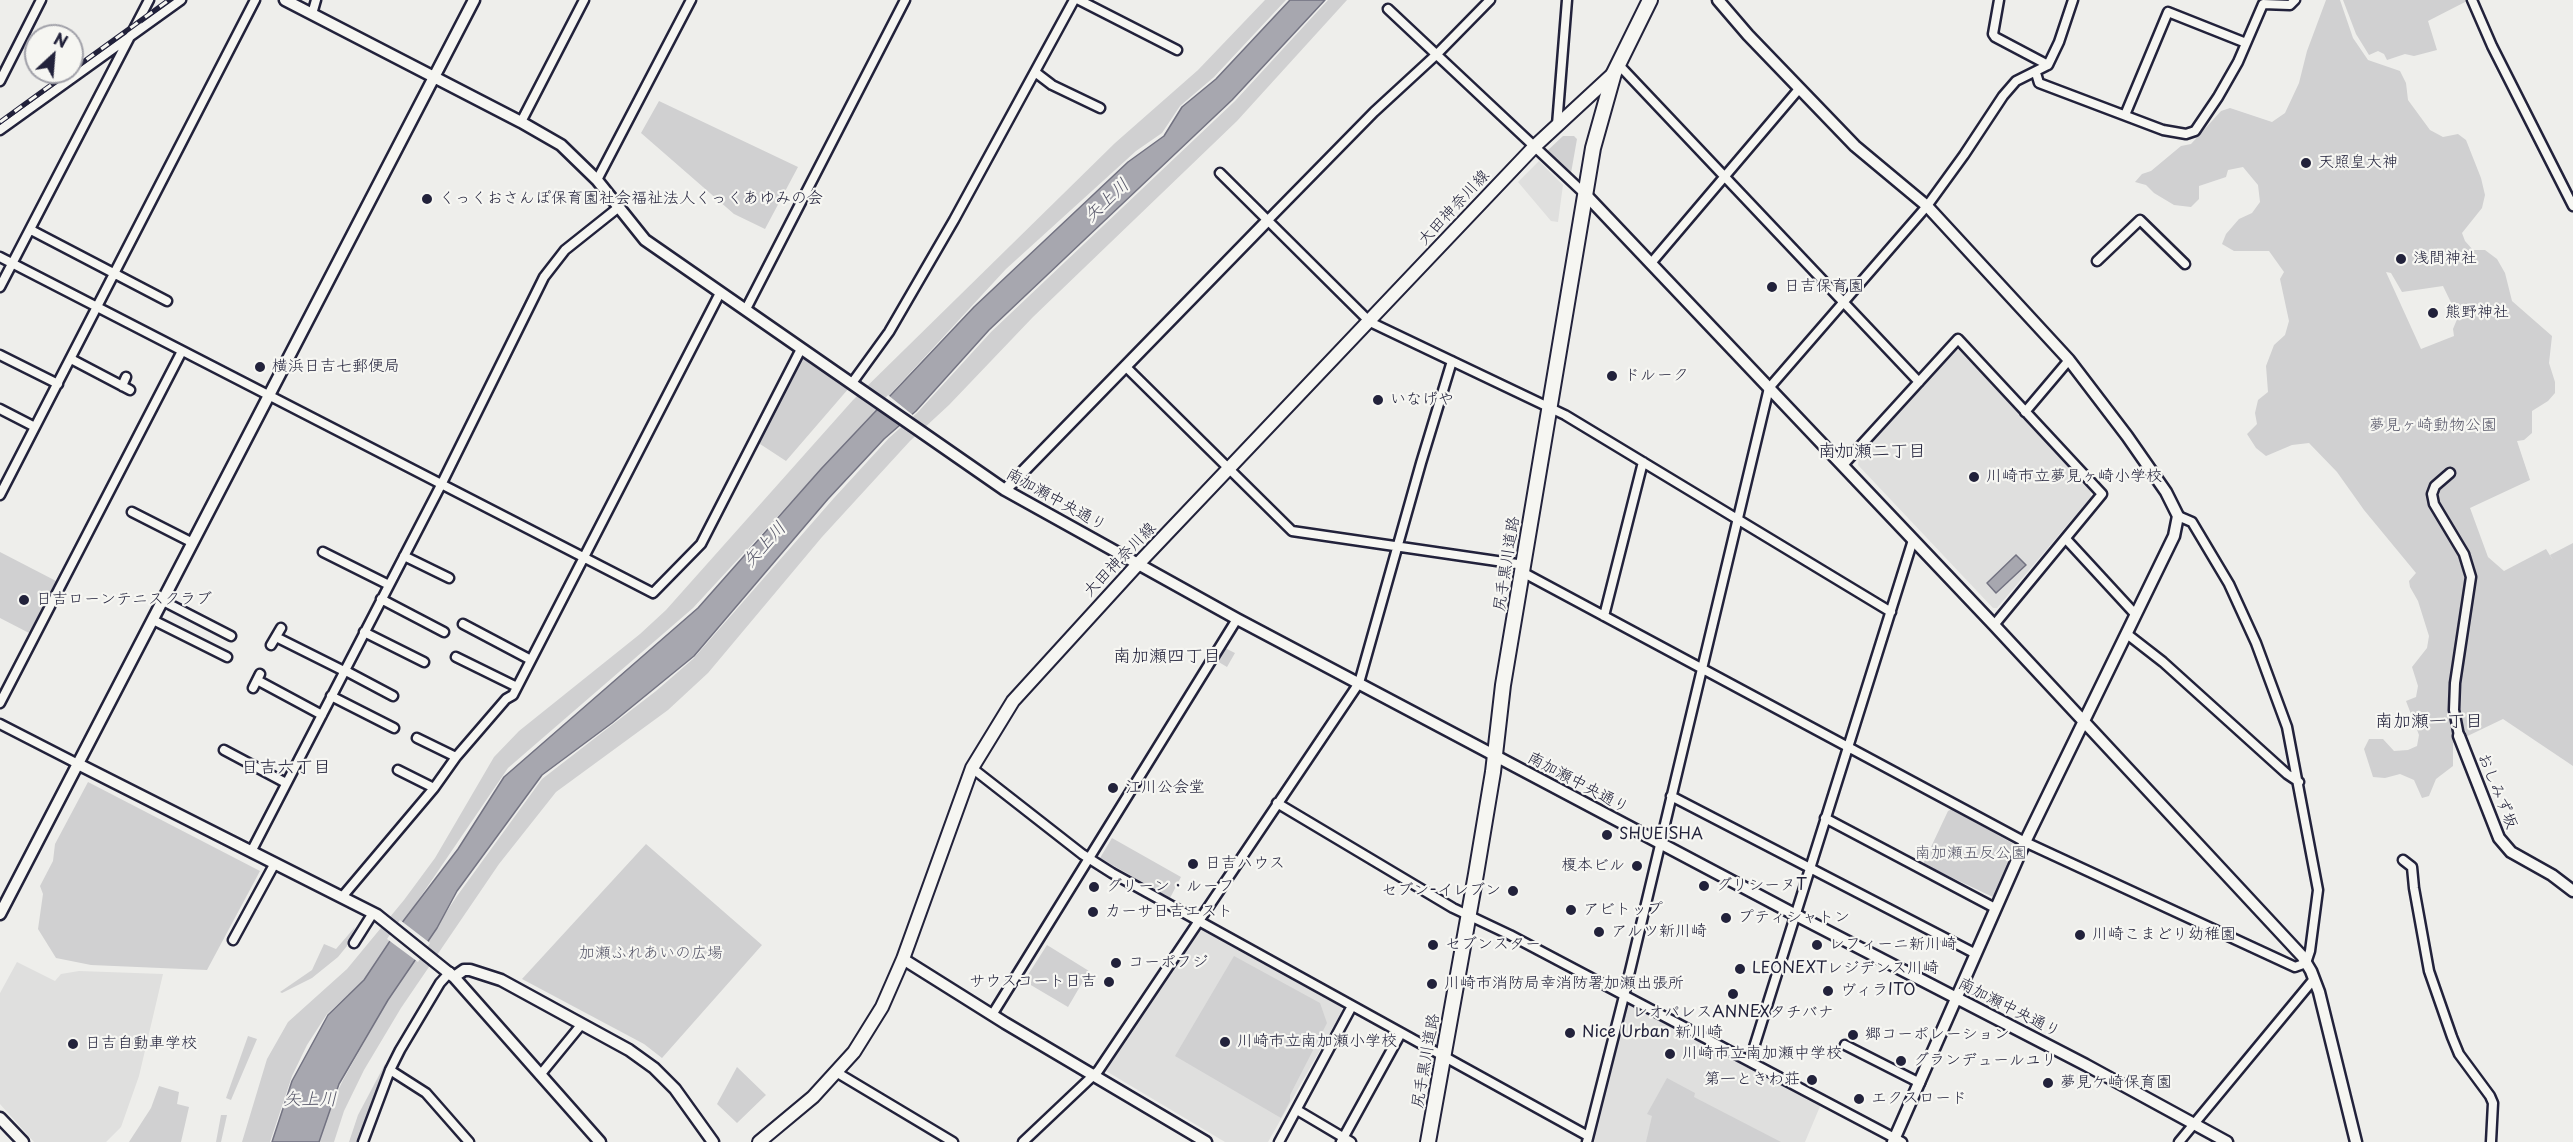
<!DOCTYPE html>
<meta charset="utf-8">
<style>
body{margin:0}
#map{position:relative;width:2573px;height:1142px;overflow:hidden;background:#eeeeeb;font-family:"Playpen Sans",sans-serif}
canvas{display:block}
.north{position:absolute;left:24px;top:24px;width:60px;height:60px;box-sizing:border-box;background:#f6f6f2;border:2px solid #a1a1a9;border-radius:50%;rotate:26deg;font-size:16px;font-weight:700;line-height:24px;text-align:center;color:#22223b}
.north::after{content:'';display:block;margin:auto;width:21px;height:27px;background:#22223b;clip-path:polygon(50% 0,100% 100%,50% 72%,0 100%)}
</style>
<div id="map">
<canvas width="2573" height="1142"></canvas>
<div class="north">N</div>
</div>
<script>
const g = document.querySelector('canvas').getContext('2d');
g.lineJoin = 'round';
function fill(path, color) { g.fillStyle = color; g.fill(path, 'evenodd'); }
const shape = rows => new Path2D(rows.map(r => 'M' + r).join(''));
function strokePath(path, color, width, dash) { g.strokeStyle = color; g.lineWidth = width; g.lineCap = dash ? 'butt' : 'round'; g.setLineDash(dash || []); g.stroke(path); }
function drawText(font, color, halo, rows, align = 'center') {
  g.font = font + ' "Playpen Sans","Klee One",sans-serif'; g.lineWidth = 4.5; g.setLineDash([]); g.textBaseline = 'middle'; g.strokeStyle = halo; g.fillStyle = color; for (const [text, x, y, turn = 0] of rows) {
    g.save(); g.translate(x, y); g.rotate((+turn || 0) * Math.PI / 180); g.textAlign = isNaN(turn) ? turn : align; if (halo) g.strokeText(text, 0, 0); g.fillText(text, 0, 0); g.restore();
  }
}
fill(shape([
 [1539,161,1563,185,1558,222,1551,221,1518,182],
 [1954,349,1959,350,2090,489,2091,497,1997,608,1993,608,1858,465,1859,458],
 [1200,928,1342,1007,1341,1013,1268,1142,1225,1142,1106,1071],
 [17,962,55,981,61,974,79,971,163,974,139,1076,121,1127,106,1142,34,1142,0,1104,0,993],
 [1628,1003,1821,1104,1805,1142,1594,1142]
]), '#dfdfde');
fill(shape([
 [1265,0,1286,0,1214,77,1180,106,1162,133,1136,151,1006,269,693,608,508,768,364,980,327,1014,307,1045,292,1076,270,1142,242,1142,267,1059,288,1022,347,969,404,900,435,858,494,757,519,731,640,634,666,610,853,400,1115,143,1198,70],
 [1328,0,1347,0,1237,121,1033,317,949,405,910,441,822,537,708,673,668,710,556,792,499,864,401,1008,364,1070,344,1111,334,1142,318,1142,326,1115,343,1080,388,1000,457,896,542,779,656,691,693,659,834,498,889,438,918,412,991,332,1235,101],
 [2326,0,2340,0,2353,38,2368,60,2400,71,2406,83,2408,100,2430,130,2443,137,2458,134,2466,140,2481,178,2485,195,2482,208,2462,233,2465,241,2473,250,2485,250,2497,259,2505,273,2512,301,2552,336,2549,363,2555,382,2555,393,2548,401,2532,411,2532,433,2524,440,2517,441,2530,480,2470,508,2488,557,2504,571,2546,549,2554,562,2550,555,2573,543,2573,766,2503,719,2453,743,2453,766,2436,779,2429,796,2422,798,2414,780,2400,774,2385,778,2373,777,2364,749,2369,739,2383,739,2394,751,2408,750,2417,746,2419,735,2406,701,2416,697,2418,686,2412,667,2427,648,2429,636,2418,601,2410,587,2409,581,2416,573,2364,510,2337,472,2309,443,2292,445,2266,456,2256,448,2247,434,2257,424,2255,413,2258,400,2268,392,2266,366,2274,345,2285,335,2289,321,2280,279,2284,272,2269,251,2234,251,2222,244,2226,234,2239,219,2252,213,2260,202,2258,185,2243,167,2228,170,2226,177,2199,186,2199,199,2191,207,2174,205,2154,193,2146,185,2135,182,2142,174,2151,171,2181,146,2191,144,2221,111,2230,108,2272,122,2285,113,2299,83,2307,51],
 [2386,272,2391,273,2402,292,2443,286,2458,317,2453,329,2454,336,2421,349],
 [2343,0,2467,0,2467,1,2428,21,2437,50,2414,56,2405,54,2387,60,2384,54,2378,51,2369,55,2356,34],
 [659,101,798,167,765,229,734,214,641,133],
 [1563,136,1574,136,1577,139,1571,173,1547,151],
 [801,355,849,388,786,461,757,442],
 [0,552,58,582,31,634,0,618],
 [1225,648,1235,653,1227,667,1217,661],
 [88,782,260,871,207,970,91,965,56,958,38,929,43,894,40,886,53,861,55,844],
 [1952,809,2017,846,1993,897,1923,864,1948,811],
 [1112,838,1181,877,1170,898,1100,858],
 [646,844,762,945,662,1058,644,1044,522,979],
 [355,927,347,946,338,957,312,978,282,993,280,992,312,970,324,944,336,949],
 [1047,945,1089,971,1068,1007,1024,981],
 [1234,956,1320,1003,1327,1023,1290,1095,1290,1101,1281,1118,1175,1056],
 [248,1036,257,1039,231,1100,226,1098],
 [385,1064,386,1066,358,1142,349,1142,358,1115],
 [737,1067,766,1095,737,1123,717,1104],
 [1667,1078,1695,1093,1694,1097,1781,1142,1646,1142,1652,1116,1647,1114],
 [159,1086,179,1092,177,1104,189,1107,181,1142,129,1142,151,1108],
 [221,1115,227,1115,221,1142,216,1142]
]), '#d0d0d1');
const water = shape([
 [1290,0,1325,0,1232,100,989,330,916,411,884,439,828,499,694,656,612,723,542,775,457,891,437,928,388,1000,339,1084,319,1142,272,1142,292,1081,328,1015,364,980,404,920,458,849,504,777,698,608,821,469,974,307,1128,162,1164,136,1182,107,1216,79,1290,0],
 [2016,555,2026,565,1996,593,1987,583,2016,555]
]);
fill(water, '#a7a7af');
strokePath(water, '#727281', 1.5);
fill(shape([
 [888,395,914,416,902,426,877,407],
 [400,920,430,943,418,962,387,939]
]), '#eeeeeb');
const minor = shape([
 [1079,0,1177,50],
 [1999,0,1993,34,1995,37,2048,65],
 [2472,0,2492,46,2573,206],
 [1388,9,1585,194],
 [312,14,316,0],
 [1618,64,1919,382],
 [1035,72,1052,85,1100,108],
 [2036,73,2039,83,2163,130,2186,134,2195,131,2218,97,2238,62,2263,4,2290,5,2295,0],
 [0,81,41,0],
 [2125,115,2168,12,2246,43],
 [521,122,584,0],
 [1557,125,1567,0],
 [0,130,181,0],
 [1220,173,1370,322,1565,415,1891,612],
 [597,180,691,0],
 [1268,220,1374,112,1437,54,1490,0],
 [31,230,167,301],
 [0,257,653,593,701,544,801,349],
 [2097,261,2140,220,2185,264],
 [1652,262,1799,89],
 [0,287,149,0],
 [746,309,905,0],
 [0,355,58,384],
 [71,359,130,390],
 [1125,366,1292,531,1524,565],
 [852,383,889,332,954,220,1074,0],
 [122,386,126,377],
 [0,409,35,427],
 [2025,412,2069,360],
 [1843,465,1958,339,2102,494,1994,625],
 [2450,473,2435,486,2432,494,2434,504,2464,554,2471,577,2455,683,2454,710,2459,736],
 [0,495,255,0],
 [132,512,193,543],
 [2066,539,2136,615],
 [323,552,389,585],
 [404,556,449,578],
 [1524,573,2025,842,2295,967,2306,963,2310,951,2318,890,2287,727,2256,643,2229,584,2192,522,2178,516],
 [381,599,444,632],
 [163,601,231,636],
 [1604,616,1643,462],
 [153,620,227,657],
 [463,624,531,660],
 [364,632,424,662],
 [2127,634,2163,662,2287,774,2299,782],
 [276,637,344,671],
 [271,645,281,628],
 [456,657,517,687],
 [344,670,393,696],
 [257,680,322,715],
 [253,688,260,674],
 [331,696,394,728],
 [0,703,182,351],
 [0,724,78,764],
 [417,738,456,757],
 [224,750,286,783],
 [972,768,1082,854,1112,873,1588,1136],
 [398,770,434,788],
 [1671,796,1976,954],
 [1277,803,1453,908,1510,935,1902,1142],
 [1825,818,1995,908],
 [252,850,441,485,544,277,565,250,619,207],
 [2403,860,2412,867,2414,888,2429,971,2452,1037,2459,1054,2490,1096,2493,1103,2491,1142],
 [342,897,434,788,456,757,506,699,513,695,720,293],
 [233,940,275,863],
 [354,943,373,913],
 [992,1015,1237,619],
 [1845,1045,1920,1083],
 [1750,1060,1913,540],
 [390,1070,426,1093,469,1142],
 [836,1072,953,1142],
 [540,1075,581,1025],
 [1297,1110,1351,1142],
 [363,1142,390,1070,400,1050,440,983,450,972],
 [1023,1142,1098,1071,1359,683,1421,463,1452,361],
 [1279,1142,1352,1006],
 [1341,1142,1401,1033],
 [1587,1142,1624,996,1769,388,1927,206,1964,155,2003,96,2016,81,2048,65,2059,42,2073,0],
 [2179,1142,2314,979]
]);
const tertiary = shape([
 [285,0,521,122,561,145,597,180,645,240,1005,490,1237,619,1794,914,2086,1065,2227,1142],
 [1718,0,1748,35,1855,146,1927,206,2069,360,2127,436,2166,492,2178,516,2174,536,2025,842,1893,1142],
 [1585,194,1994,625,2302,956,2311,971,2319,992,2356,1142],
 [1005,490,1268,220],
 [2459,736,2499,838,2511,852,2552,875,2573,891],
 [78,764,377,915,454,977,600,1142],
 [0,914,474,0],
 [903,959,1005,1023,1206,1142],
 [454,977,464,970,470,970,501,980,629,1050,654,1068,675,1089,713,1142],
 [0,1118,23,1142]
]);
const secondary = shape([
 [759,1142,813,1097,854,1052,882,1007,903,959,972,768,1013,701,1138,564,1535,146,1614,73]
]);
const primary = shape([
 [1428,1142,1476,874,1493,772,1503,685,1593,148,1614,73,1650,0]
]);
strokePath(minor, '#22223b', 13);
strokePath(tertiary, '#22223b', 15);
strokePath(secondary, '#22223b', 16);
strokePath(primary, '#22223b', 18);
strokePath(minor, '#f6f6f2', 8);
strokePath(tertiary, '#f6f6f2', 10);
strokePath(secondary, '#f6f6f2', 12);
strokePath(primary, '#f6f6f2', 14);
const rail = shape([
 [72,70,169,0],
 [0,122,69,72]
]);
strokePath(rail, '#22223b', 5);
strokePath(rail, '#f6f6f2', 3, [9]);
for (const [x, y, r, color] of [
 [2306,163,6,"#22223b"],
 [427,199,6,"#22223b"],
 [2401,259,6,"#22223b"],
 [1772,287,6,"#22223b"],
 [2433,313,6,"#22223b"],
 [260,367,6,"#22223b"],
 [1612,376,6,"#22223b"],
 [1378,400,6,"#22223b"],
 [1974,477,6,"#22223b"],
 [24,600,6,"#22223b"],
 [1113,788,6,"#22223b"],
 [1607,835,6,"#22223b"],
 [1193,864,6,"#22223b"],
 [1637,866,6,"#22223b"],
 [1704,886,6,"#22223b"],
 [1094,887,6,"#22223b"],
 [1513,891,6,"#22223b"],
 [1571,910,6,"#22223b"],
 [1093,912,6,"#22223b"],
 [1726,918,6,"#22223b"],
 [1599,932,6,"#22223b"],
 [2080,935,6,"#22223b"],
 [1433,945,6,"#22223b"],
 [1817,945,6,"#22223b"],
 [1116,963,6,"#22223b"],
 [1740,969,6,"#22223b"],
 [1109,982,6,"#22223b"],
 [1432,984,6,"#22223b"],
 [1828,991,6,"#22223b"],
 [1733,994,6,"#22223b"],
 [1570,1033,6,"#22223b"],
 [1853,1035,6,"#22223b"],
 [1225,1042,6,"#22223b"],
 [73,1044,6,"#22223b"],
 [1670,1054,6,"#22223b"],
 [1901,1061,6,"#22223b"],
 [1812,1080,6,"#22223b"],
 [2048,1083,6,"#22223b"],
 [1859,1099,6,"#22223b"]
]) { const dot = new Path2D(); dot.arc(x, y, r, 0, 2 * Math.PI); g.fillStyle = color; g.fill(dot); strokePath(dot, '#f6f6f2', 2); }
drawText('16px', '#22223b', '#f6f6f2', [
 ["天照皇大神",2318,163],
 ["くっくおさんぽ保育園社会福祉法人くっくあゆみの会",439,199],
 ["浅間神社",2413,259],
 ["日吉保育園",1784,287],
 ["熊野神社",2445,313],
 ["横浜日吉七郵便局",272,367],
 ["ドルーク",1624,376],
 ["いなげや",1390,400],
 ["川崎市立夢見ヶ崎小学校",1986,477],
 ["日吉ローンテニスクラブ",36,600],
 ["江川公会堂",1125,788],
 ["SHUEISHA",1619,835],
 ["日吉ハウス",1205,864],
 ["榎本ビル",1625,866,"right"],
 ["グリシーヌT",1716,886],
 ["グリーン・ルーフ",1106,887],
 ["セブン-イレブン",1501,891,"right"],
 ["アビトップ",1583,910],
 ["カーサ日吉エスト",1105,912],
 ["プティシャトン",1738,918],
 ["アルツ新川崎",1611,932],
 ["川崎こまどり幼稚園",2092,935],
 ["セブンスター",1445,945],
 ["レフィーニ新川崎",1829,945],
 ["コーポフジ",1128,963],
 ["LEONEXTレジデンス川崎",1752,969],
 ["サウスコート日吉",1097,982,"right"],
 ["川崎市消防局幸消防署加瀬出張所",1444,984],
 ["ヴィラITO",1840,991],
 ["レオパレスANNEXタチバナ",1733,1013,"center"],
 ["Nice Urban 新川崎",1582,1033],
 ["郷コーポレーション",1865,1035],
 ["川崎市立南加瀬小学校",1237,1042],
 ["日吉自動車学校",85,1044],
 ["川崎市立南加瀬中学校",1682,1054],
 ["グランデュールユリ",1913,1061],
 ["第一ときわ荘",1800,1080,"right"],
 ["夢見ケ崎保育園",2060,1083],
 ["エクスロード",1871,1099]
], 'left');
drawText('16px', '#22223b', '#f6f6f2', [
 ["大田神奈川線",1454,208,-47],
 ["南加瀬中央通り",1056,500,29],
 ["大田神奈川線",1120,560,-46],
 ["尻手黒川道路",1507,564,-81],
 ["南加瀬中央通り",1578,783,28],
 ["おしみず坂",2497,791,68],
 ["南加瀬中央通り",2009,1008,27],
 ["尻手黒川道路",1426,1061,-80]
]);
drawText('16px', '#565668', '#f6f6f2', [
 ["夢見ヶ崎動物公園",2433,426],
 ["南加瀬五反公園",1971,854],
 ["加瀬ふれあいの広場",651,954]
]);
drawText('italic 18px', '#575769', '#f6f6f2', [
 ["矢上川",1107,201,-43],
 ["矢上川",765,545,-48],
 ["矢上川",310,1100]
]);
drawText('18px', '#22223b', '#f6f6f2', [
 ["南加瀬二丁目",1872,452],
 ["南加瀬四丁目",1167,657],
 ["南加瀬一丁目",2429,722],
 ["日吉六丁目",286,768]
]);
</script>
